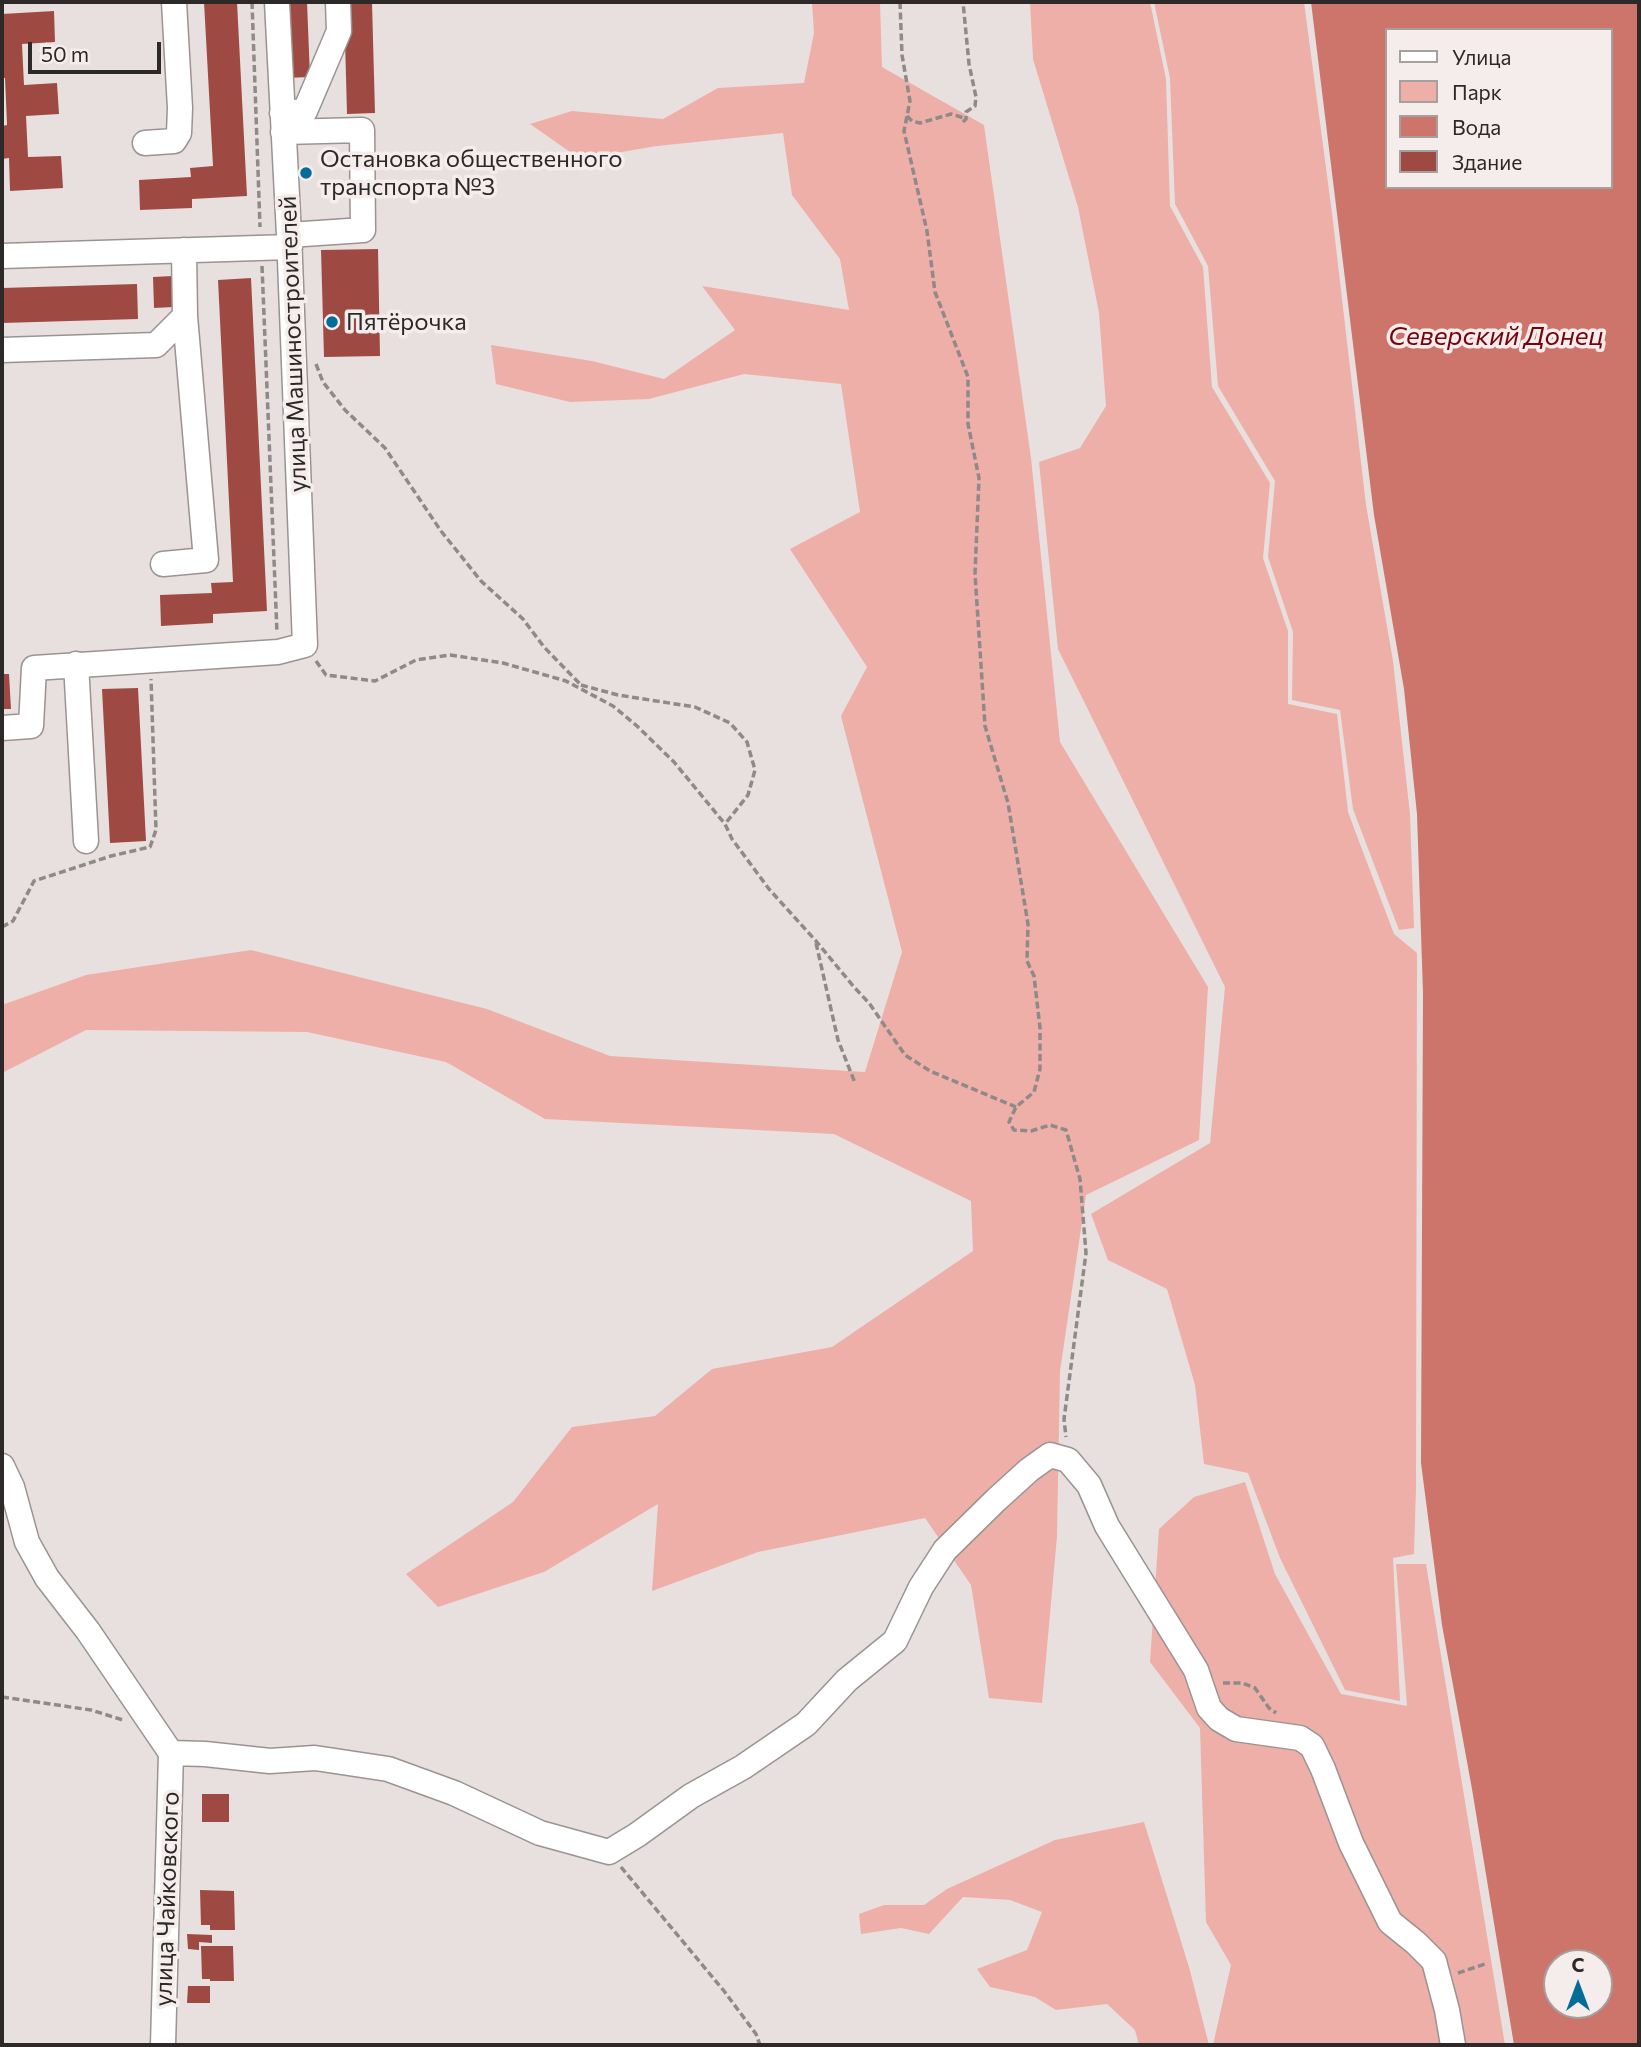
<!DOCTYPE html>
<meta charset="utf-8">
<style>
body{margin:0}
#map{position:relative;width:1641px;height:2047px;overflow:hidden;background:#e8e0df;font-family:Commissioner,sans-serif}
canvas{display:block}
.frame{position:absolute;inset:0;border:4px solid #2c2928;pointer-events:none}
.legend{position:absolute;left:1385px;top:28px;width:228px;height:161px;box-sizing:border-box;background:#f5edec;border:2px solid #a59f9e;margin:0;padding:9px 12px;list-style:none;font-size:21px;color:#2c2928}
.legend li{display:flex;align-items:center;gap:14px;height:35px}
.legend b{width:35px;border:2px solid #a59f9e}
.north{position:absolute;left:1543px;top:1949px;width:70px;height:70px;box-sizing:border-box;background:#f5edec;border:2px solid #a59f9e;border-radius:50%;rotate:0deg;font-size:19px;font-weight:700;line-height:28px;text-align:center;color:#2c2928}
.north::after{content:'';display:block;margin:auto;width:24px;height:32px;background:#036c99;clip-path:polygon(50% 0,100% 100%,50% 72%,0 100%)}
.scale{position:absolute;left:28px;top:42px;width:133px;height:32px;box-sizing:border-box;border:4px solid #2c2928;border-top:0;padding-left:9px;font-size:21px;line-height:24px;white-space:nowrap;color:#2c2928;-webkit-text-stroke:5px #f5edec;paint-order:stroke}
</style>
<div id="map">
<canvas width="1641" height="2047"></canvas>
<div class="frame"></div>
<ul class="legend">
<li><b style="height:9px;background:#fff"></b>Улица</li>
<li><b style="height:19px;background:#edafa8"></b>Парк</li>
<li><b style="height:19px;background:#cd746b"></b>Вода</li>
<li><b style="height:19px;background:#9e4a43"></b>Здание</li>
</ul>
<div class="north">С</div>
<div class="scale">50 m</div>
</div>
<script>
const g = document.querySelector('canvas').getContext('2d');
g.lineJoin = 'round';
function fill(path, color) { g.fillStyle = color; g.fill(path, 'evenodd'); }
const shape = rows => new Path2D(rows.map(r => 'M' + r).join(''));
function strokePath(path, color, width, dash) { g.strokeStyle = color; g.lineWidth = width; g.lineCap = dash ? 'butt' : 'round'; g.setLineDash(dash || []); g.stroke(path); }
function drawText(font, color, halo, rows, align = 'center') {
  g.font = font + ' Commissioner,sans-serif'; g.lineWidth = 7; g.setLineDash([]); g.textBaseline = 'middle'; g.strokeStyle = halo; g.fillStyle = color; for (const [text, x, y, turn = 0] of rows) {
    g.save(); g.translate(x, y); g.rotate((+turn || 0) * Math.PI / 180); g.textAlign = isNaN(turn) ? turn : align; if (halo) g.strokeText(text, 0, 0); g.fillText(text, 0, 0); g.restore();
  }
}
fill(shape([
 [812,2,880,2,882,67,984,125,1031,458,1060,742,1208,987,1199,1140,1086,1195,1060,1371,1057,1536,1042,1703,989,1698,971,1585,925,1518,758,1552,652,1591,658,1504,544,1572,438,1607,406,1574,513,1502,572,1427,655,1416,712,1369,832,1347,973,1251,971,1201,834,1134,545,1119,446,1062,307,1032,86,1030,2,1073,2,1005,86,975,251,950,487,1009,610,1056,865,1072,902,952,841,716,867,667,790,549,860,512,841,384,744,374,649,399,570,402,496,384,491,345,592,361,664,379,735,330,702,286,849,310,840,259,792,195,783,133,657,146,580,159,530,124,572,111,663,119,718,88,804,83,814,33],
 [1030,2,1150,2,1166,79,1170,206,1203,267,1212,387,1270,483,1263,558,1288,631,1288,704,1337,714,1348,812,1394,934,1417,953,1416,1488,1414,1554,1393,1558,1400,1701,1345,1690,1280,1558,1248,1473,1204,1464,1195,1385,1167,1289,1108,1260,1091,1214,1210,1143,1225,987,1058,649,1039,462,1080,448,1106,406,1099,313,1078,207,1033,59],
 [1154,2,1304,2,1332,213,1366,505,1393,661,1410,814,1414,928,1399,930,1353,809,1340,710,1292,700,1293,632,1268,557,1275,481,1218,386,1208,266,1175,204,1170,78],
 [1245,1482,1275,1574,1341,1694,1407,1706,1396,1564,1426,1564,1505,2045,1213,2045,1231,1965,1206,1922,1200,1728,1150,1662,1159,1529,1194,1497],
 [1144,1822,1189,1967,1209,2045,1139,2045,1135,2030,1107,2004,1056,2010,1035,1997,990,1987,977,1969,1027,1950,1042,1912,1010,1900,963,1897,929,1934,901,1928,861,1934,859,1914,884,1905,924,1905,947,1889,1055,1840]
]), '#edafa8');
fill(shape([
 [1311,2,1639,2,1639,2045,1514,2045,1472,1789,1442,1625,1421,1463,1423,993,1417,814,1404,689,1374,515],
 [1387,30,1611,30,1611,187,1387,187],
 [1557,1963,1599,1963,1599,2005,1557,2005]
]), '#cd746b');
fill(shape([
 [204,2,237,2,247,196,192,199,192,208,140,210,139,180,191,177,190,168,213,166],
 [283,2,307,2,310,77,285,78],
 [344,2,372,2,375,113,347,114],
 [54,11,55,42,22,44,24,85,57,83,59,114,26,116,28,157,61,156,63,188,10,191,9,158,2,159,2,126,7,125,5,78,2,78,2,14],
 [378,249,380,356,324,357,321,250],
 [173,276,174,307,154,308,153,277],
 [251,278,267,611,213,614,213,623,161,626,160,595,212,593,211,583,233,582,218,280],
 [137,284,138,319,2,323,2,288],
 [2,674,9,674,11,709,2,709],
 [138,688,146,841,110,843,102,689],
 [202,1794,229,1794,229,1822,202,1822],
 [200,1890,234,1891,235,1930,210,1930,210,1925,201,1925],
 [187,1934,212,1935,212,1943,199,1942,199,1950,188,1949],
 [201,1946,233,1946,234,1981,210,1981,210,1979,202,1979],
 [188,1986,210,1986,210,2003,187,2003]
]), '#9e4a43');
const minor = shape([
 [282,113,305,111,339,31,338,2],
 [283,132,362,130,363,230,289,235],
 [145,143,174,141,179,133,180,108,174,2],
 [2,256,290,247],
 [2,350,156,345,185,316,184,250],
 [163,564,206,560,185,316],
 [76,664,86,841],
 [2,728,31,726,34,668,278,652,305,645,289,235,277,2],
 [2,1466,12,1487,27,1542,47,1578,88,1631,171,1753,205,1754,270,1761,315,1758,388,1769,454,1793,540,1833,609,1852,637,1835,691,1796,743,1767,806,1724,847,1680,895,1641,921,1587,945,1550,996,1500,1029,1470,1050,1455,1068,1460,1089,1485,1107,1526,1196,1670,1209,1708,1219,1719,1236,1729,1300,1738,1312,1746,1323,1769,1351,1843,1390,1922,1416,1943,1434,1961,1447,2010,1453,2045],
 [163,2045,171,1753]
]);
strokePath(minor, '#9a9392', 27);
strokePath(shape([
 [252,2,260,227],
 [900,2,902,55,910,101,904,131,927,231,935,292,968,377,968,424,979,478,975,574,985,726,1008,803,1028,924,1027,961,1034,976,1040,1028,1040,1069,1034,1092,1016,1107,1009,1122,1014,1130,1031,1131,1050,1125,1066,1130,1080,1179,1086,1253,1064,1419,1066,1437],
 [907,116,912,121,920,123,951,114,964,118,964,121,966,119,966,112,975,106,976,97,969,64,963,2],
 [262,266,277,633],
 [316,364,323,382,345,410,385,448,441,531,481,581,523,619,544,647,581,685],
 [316,661,326,675,375,681,416,660,450,655,503,663,566,681,613,706,637,726,674,762,725,824,732,839,769,889,816,941,854,987,869,1003,905,1055,930,1071,1016,1107],
 [581,685,618,695,695,707,730,723,747,742,755,770,748,795,725,824],
 [2,927,13,921,34,881,111,856,150,847,156,830,151,679],
 [816,943,838,1040,855,1083],
 [1223,1683,1242,1683,1255,1688,1269,1708,1276,1713],
 [2,1697,91,1710,123,1720],
 [621,1867,724,1991,756,2034,760,2045],
 [1458,1973,1485,1964]
]), '#8f8988', 3.5, [7, 3.5]);
strokePath(minor, '#fff', 24);
for (const [x, y, r, color] of [
 [306,173,7,"#036c99"],
 [332,322,7,"#036c99"]
]) { const dot = new Path2D(); dot.arc(x, y, r, 0, 2 * Math.PI); g.fillStyle = color; g.fill(dot); strokePath(dot, '#f5edec', 2.5); }
drawText('24px', '#2c2928', '#f5edec', [
 ["Остановка общественного",320,159],
 ["транспорта №3",320,187],
 ["Пятёрочка",346,322]
], 'left');
drawText('24px', '#2c2928', '#f5edec', [
 ["улица Машиностроителей",293,344,-92],
 ["улица Чайковского",167,1899,-88]
]);
drawText('italic 26px', '#77040c', '#f5edec', [
 ["Северский Донец",1496,336]
]);
</script>
